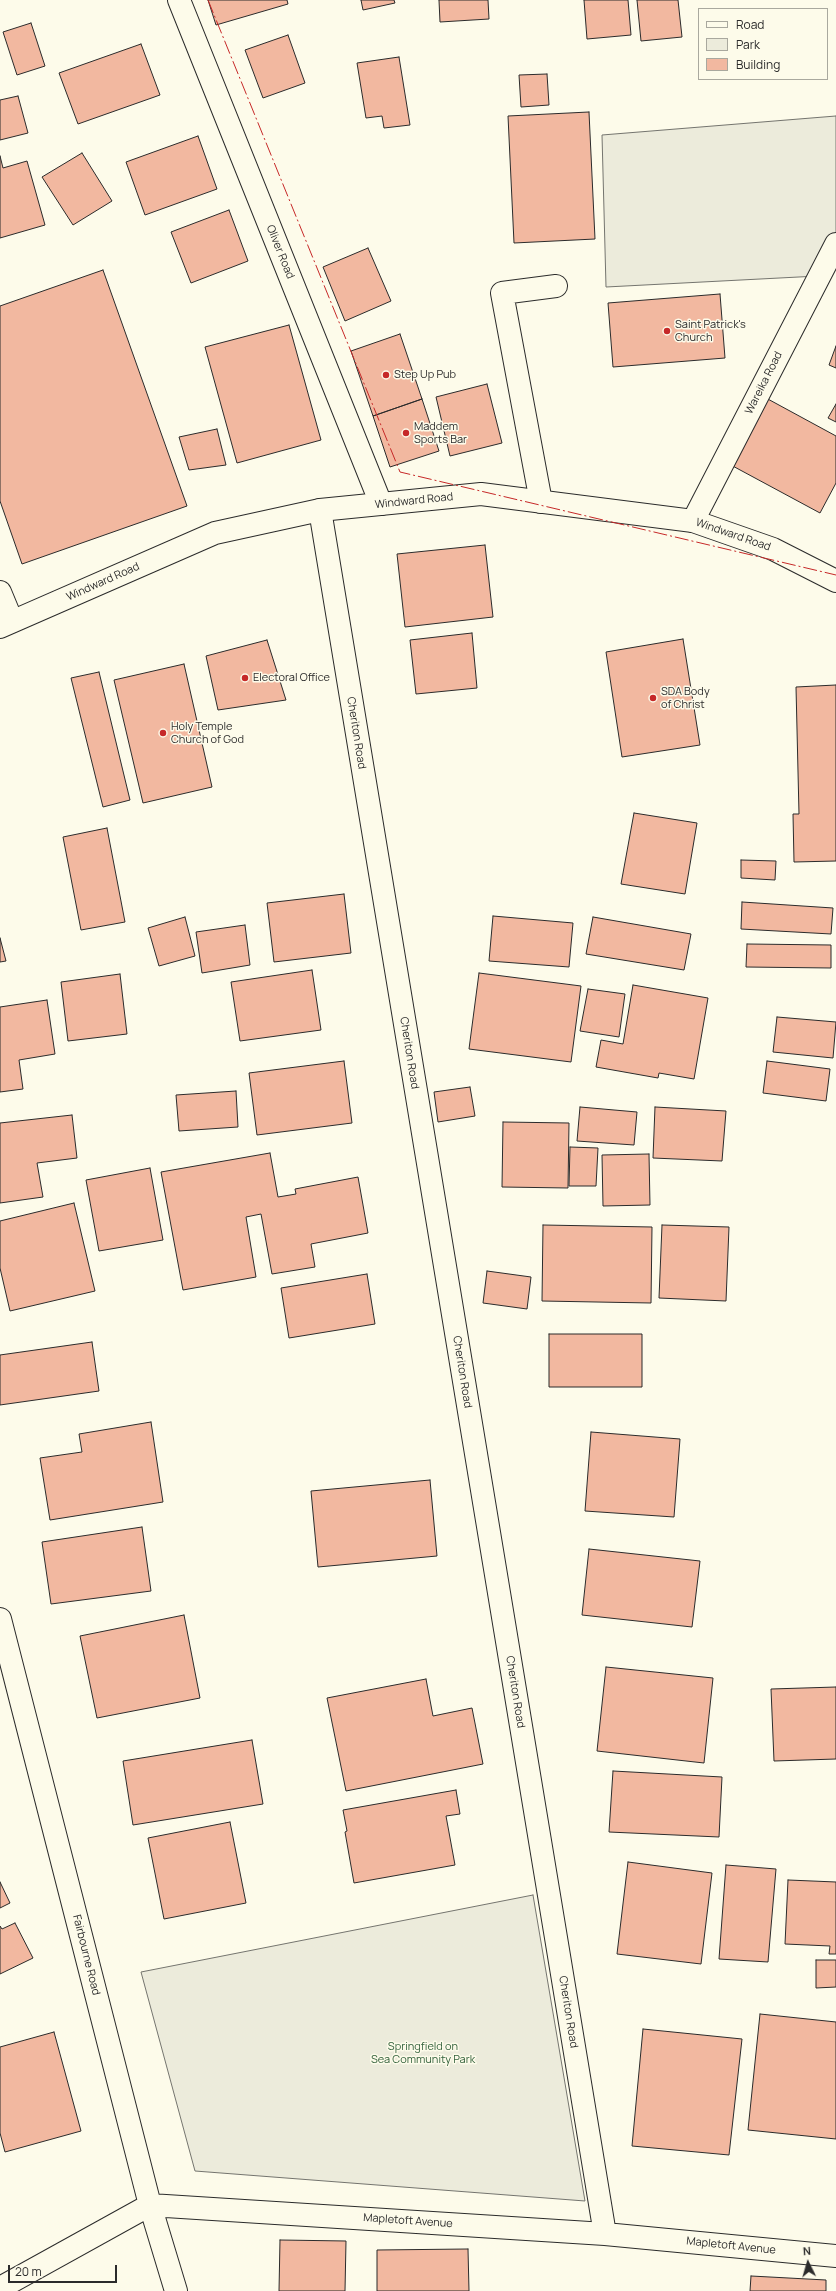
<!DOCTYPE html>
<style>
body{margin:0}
#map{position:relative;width:836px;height:2291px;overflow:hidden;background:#fdfbea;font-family:Manrope,sans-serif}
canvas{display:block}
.legend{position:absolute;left:698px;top:8px;width:130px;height:72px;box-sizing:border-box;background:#fdfbea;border:1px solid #a9a89e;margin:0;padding:5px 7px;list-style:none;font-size:12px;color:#2b2b2b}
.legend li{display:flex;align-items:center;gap:8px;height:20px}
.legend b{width:20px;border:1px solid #a9a89e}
.north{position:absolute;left:788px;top:2243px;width:40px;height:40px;-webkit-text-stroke:3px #fdfbea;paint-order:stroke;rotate:355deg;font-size:11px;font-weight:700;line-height:16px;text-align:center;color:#2b2b2b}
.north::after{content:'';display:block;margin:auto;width:14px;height:18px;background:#2b2b2b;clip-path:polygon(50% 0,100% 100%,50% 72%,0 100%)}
.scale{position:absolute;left:8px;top:2265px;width:109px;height:18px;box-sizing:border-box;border:2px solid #2b2b2b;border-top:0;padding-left:5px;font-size:12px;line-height:14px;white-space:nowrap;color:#2b2b2b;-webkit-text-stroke:3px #fdfbea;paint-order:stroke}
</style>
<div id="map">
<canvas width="836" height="2291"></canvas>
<ul class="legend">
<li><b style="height:5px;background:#fdfbea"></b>Road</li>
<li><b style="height:11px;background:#ecebdb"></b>Park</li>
<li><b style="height:11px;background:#f2b8a0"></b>Building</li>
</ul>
<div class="north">N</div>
<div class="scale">20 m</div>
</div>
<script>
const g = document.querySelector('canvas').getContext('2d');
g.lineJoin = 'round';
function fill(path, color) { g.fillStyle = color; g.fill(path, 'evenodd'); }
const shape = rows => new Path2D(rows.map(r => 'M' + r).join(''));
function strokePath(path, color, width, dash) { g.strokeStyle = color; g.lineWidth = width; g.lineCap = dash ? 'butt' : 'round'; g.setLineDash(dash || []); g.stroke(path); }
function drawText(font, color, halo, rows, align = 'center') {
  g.font = font + ' Manrope,sans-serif'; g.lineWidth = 3; g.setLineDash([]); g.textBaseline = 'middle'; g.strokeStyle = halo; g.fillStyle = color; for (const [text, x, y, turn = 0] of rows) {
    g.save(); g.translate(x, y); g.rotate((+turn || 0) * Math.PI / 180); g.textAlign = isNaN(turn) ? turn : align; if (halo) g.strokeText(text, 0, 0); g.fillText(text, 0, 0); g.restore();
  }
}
const green = shape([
 [836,116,836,240,818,276,606,287,602,135,836,116],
 [533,1895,585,2201,195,2171,141,1972,533,1895]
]);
fill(green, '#ecebdb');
strokePath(green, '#74746e', 1);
const building = shape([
 [208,0,287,0,288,4,216,25,208,0],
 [361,0,394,0,395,3,363,10,361,0],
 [439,0,488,0,489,19,440,22,439,0],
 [584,0,628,0,631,35,587,39,584,0],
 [637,0,678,0,682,37,641,41,637,0],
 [31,23,45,66,17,75,3,32,31,23],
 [288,35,305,83,263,98,245,50,288,35],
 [141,44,160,95,78,124,59,73,141,44],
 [399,57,410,125,384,128,382,116,366,118,357,63,399,57],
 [547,74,549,105,521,107,519,75,547,74],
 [18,96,28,133,0,140,0,100,18,96],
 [589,112,595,239,514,243,508,116,589,112],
 [198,136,217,189,145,215,126,162,198,136],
 [82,153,112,201,73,225,42,177,82,153],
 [0,156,3,168,27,161,45,225,0,238,0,156],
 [229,210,248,261,191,283,171,232,229,210],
 [368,248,391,301,345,321,323,267,368,248],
 [103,270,187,506,22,564,0,501,0,306,103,270],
 [720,294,725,358,613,367,608,303,720,294],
 [289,325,321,440,237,463,205,347,289,325],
 [400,334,422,399,373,416,351,351,400,334],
 [836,346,836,368,829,365,836,346],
 [487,384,502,443,450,456,436,397,487,384],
 [766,398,836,436,836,483,820,513,729,464,766,398],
 [422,399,439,451,390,467,373,416,422,399],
 [836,404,836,422,828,418,836,404],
 [217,429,226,465,189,470,179,437,217,429],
 [485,545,493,617,405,627,397,554,485,545],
 [472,633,477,688,416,694,410,640,472,633],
 [683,639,700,745,622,757,606,652,683,639],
 [267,640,286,700,218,710,206,656,267,640],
 [184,664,212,787,143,803,114,680,184,664],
 [99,672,130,800,103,807,71,678,99,672],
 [836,685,836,861,794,862,793,814,799,814,796,687,836,685],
 [634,813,697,823,685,894,621,884,634,813],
 [107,828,125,922,81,930,63,837,107,828],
 [741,860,776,861,775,880,741,878,741,860],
 [344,894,351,953,274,962,267,903,344,894],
 [742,902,833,908,831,934,741,929,742,902],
 [493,916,573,923,569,967,489,961,493,916],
 [185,917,195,956,159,966,148,928,185,917],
 [593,917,691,934,684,970,586,954,593,917],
 [245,925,250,965,202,973,196,932,245,925],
 [0,938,6,961,0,962,0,938],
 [747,944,831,945,831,968,746,967,747,944],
 [312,970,321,1030,240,1041,231,982,312,970],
 [479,973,581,986,571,1062,469,1049,479,973],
 [120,974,127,1034,68,1041,61,982,120,974],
 [633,985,708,998,694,1079,659,1073,658,1078,596,1067,601,1040,623,1044,633,985],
 [588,989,625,994,619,1037,580,1031,588,989],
 [47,1000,55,1054,19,1060,23,1089,0,1092,0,1007,47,1000],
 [777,1017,836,1022,833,1058,773,1052,777,1017],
 [344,1061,352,1123,257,1135,249,1073,344,1061],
 [767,1061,830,1069,826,1101,763,1093,767,1061],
 [470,1087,475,1116,438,1122,434,1092,470,1087],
 [236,1091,238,1127,179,1131,176,1095,236,1091],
 [580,1107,637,1112,634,1145,577,1141,580,1107],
 [655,1107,726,1111,722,1161,653,1158,655,1107],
 [72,1115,77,1158,37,1163,43,1197,0,1203,0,1123,72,1115],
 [503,1122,569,1123,568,1188,502,1187,503,1122],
 [570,1147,598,1148,596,1186,569,1186,570,1147],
 [270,1153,278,1197,296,1194,295,1189,358,1177,368,1233,311,1244,315,1267,272,1274,261,1214,246,1217,256,1277,183,1290,161,1172,270,1153],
 [649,1154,650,1205,603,1206,602,1155,649,1154],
 [150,1168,163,1240,99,1251,86,1180,150,1168],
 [74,1203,95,1291,10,1311,0,1268,0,1221,74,1203],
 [543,1225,652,1227,651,1303,542,1301,543,1225],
 [662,1225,729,1227,726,1301,659,1298,662,1225],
 [487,1271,531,1277,527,1309,483,1303,487,1271],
 [367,1274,375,1324,289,1338,281,1288,367,1274],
 [549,1334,642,1334,642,1387,549,1387,549,1334],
 [92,1342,99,1391,0,1405,0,1355,92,1342],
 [151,1422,163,1502,50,1520,40,1458,82,1452,79,1434,151,1422],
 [591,1432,680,1439,674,1517,585,1511,591,1432],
 [430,1480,437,1556,318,1567,311,1491,430,1480],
 [142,1527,151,1591,51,1604,42,1542,142,1527],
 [589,1549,700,1561,692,1627,582,1615,589,1549],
 [184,1615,200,1698,97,1718,80,1636,184,1615],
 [606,1667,713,1678,704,1763,597,1751,606,1667],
 [426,1679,433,1716,472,1708,483,1764,346,1791,327,1698,426,1679],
 [836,1687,836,1759,774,1761,771,1689,836,1687],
 [252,1740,263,1804,133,1825,123,1761,252,1740],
 [613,1771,722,1777,719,1837,609,1832,613,1771],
 [456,1790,460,1814,446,1816,455,1865,354,1883,345,1832,347,1831,343,1810,456,1790],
 [230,1822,246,1903,164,1919,148,1838,230,1822],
 [628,1862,712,1873,701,1964,617,1954,628,1862],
 [726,1865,776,1869,768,1962,719,1959,726,1865],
 [788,1880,836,1882,836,1954,829,1954,830,1946,785,1944,788,1880],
 [0,1882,10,1903,0,1908,0,1882],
 [15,1923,33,1958,0,1974,0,1926,2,1929,15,1923],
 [816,1960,836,1960,836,1987,816,1988,816,1960],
 [760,2014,836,2022,836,2139,748,2130,760,2014],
 [643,2029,742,2039,729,2155,632,2146,643,2029],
 [54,2032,81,2131,5,2152,0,2133,0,2047,54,2032],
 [280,2240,346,2241,345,2291,279,2291,280,2240],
 [468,2249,469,2291,377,2291,377,2250,468,2249],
 [751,2276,826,2280,826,2291,750,2291,751,2276]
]);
fill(building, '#f2b8a0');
strokePath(building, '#2b2b2b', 1);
const minor = shape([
 [179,0,381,504],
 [541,502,502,293,556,286],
 [320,510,605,2234],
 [693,521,836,244],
 [0,592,12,621],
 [0,1619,150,2205,176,2291],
 [0,2288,150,2205,605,2234,836,2256]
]);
const major = shape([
 [0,627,215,533,320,510,481,494,693,521,773,549,836,581]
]);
strokePath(minor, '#2b2b2b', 24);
strokePath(major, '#2b2b2b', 24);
strokePath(minor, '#fdfbea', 22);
strokePath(major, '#fdfbea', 22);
strokePath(shape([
 [208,0,400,472,836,575]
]), '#c62828', 1, [14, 3, 2, 3]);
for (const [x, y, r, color] of [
 [667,331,4,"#c62828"],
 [386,375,4,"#c62828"],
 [406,433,4,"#c62828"],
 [245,678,4,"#c62828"],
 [653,698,4,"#c62828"],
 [163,733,4,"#c62828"]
]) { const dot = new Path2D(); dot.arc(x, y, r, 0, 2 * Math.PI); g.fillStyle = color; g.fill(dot); strokePath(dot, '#fdfbea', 1.5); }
drawText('11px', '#2b2b2b', '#fdfbea', [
 ["Oliver Road",280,252,68],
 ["Wareika Road",764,383,-63],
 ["Windward Road",414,501,-6],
 ["Windward Road",733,535,19],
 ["Windward Road",103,582,-24],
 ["Cheriton Road",356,733,81],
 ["Cheriton Road",409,1053,81],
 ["Cheriton Road",462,1372,81],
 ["Cheriton Road",515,1692,81],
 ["Fairbourne Road",86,1955,76],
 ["Cheriton Road",568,2012,81],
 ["Mapletoft Avenue",408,2221,4],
 ["Mapletoft Avenue",731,2246,6]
]);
drawText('11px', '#2b2b2b', '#fdfbea', [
 ["Saint Patrick's",675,325],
 ["Church",675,338],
 ["Step Up Pub",394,375],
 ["Maddem",414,427],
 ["Sports Bar",414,440],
 ["Electoral Office",253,678],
 ["SDA Body",661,692],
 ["of Christ",661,705],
 ["Holy Temple",171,727],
 ["Church of God",171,740]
], 'left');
drawText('11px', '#34623c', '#fdfbea', [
 ["Springfield on",423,2047],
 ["Sea Community Park",423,2060]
]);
</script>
